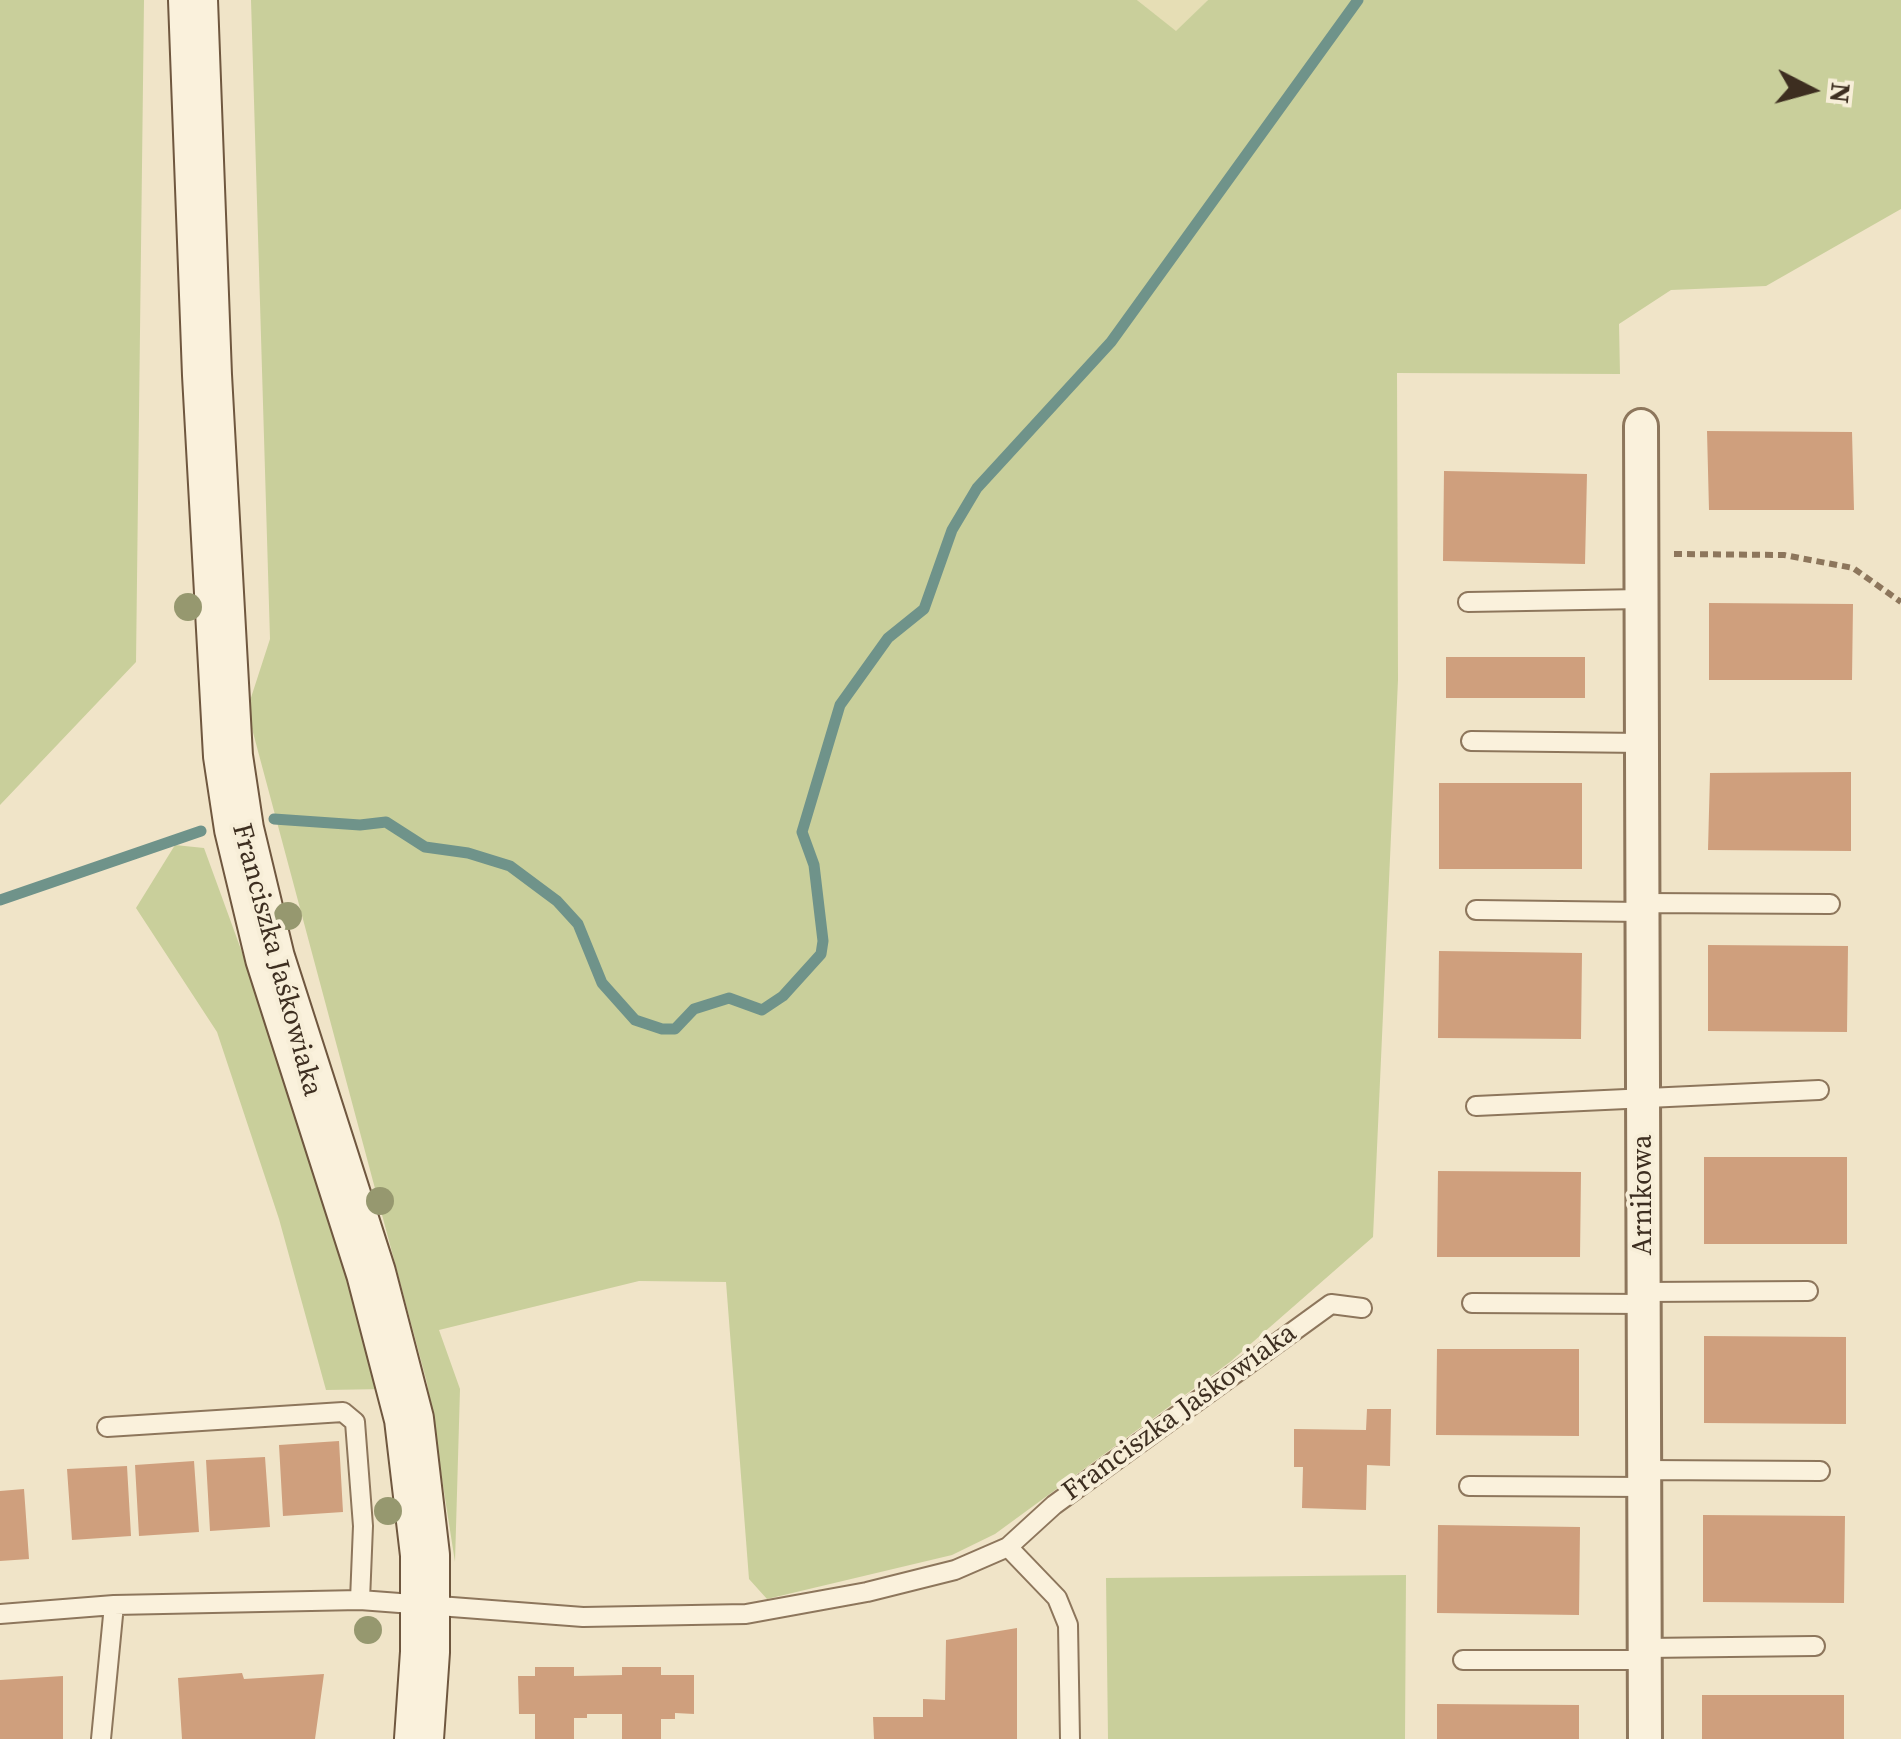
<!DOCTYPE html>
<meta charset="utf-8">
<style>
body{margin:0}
#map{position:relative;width:1901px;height:1739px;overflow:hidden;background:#f0e4c8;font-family:"Source Serif 4",serif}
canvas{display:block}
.north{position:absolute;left:1761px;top:40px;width:100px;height:100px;-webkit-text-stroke:8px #f7eed8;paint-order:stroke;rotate:96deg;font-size:28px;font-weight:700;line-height:40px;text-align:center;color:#3d2e20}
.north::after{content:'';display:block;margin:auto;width:35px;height:45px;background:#3d2e20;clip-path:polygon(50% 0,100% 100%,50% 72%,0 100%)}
</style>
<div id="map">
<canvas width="1901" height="1739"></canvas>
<div class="north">N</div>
</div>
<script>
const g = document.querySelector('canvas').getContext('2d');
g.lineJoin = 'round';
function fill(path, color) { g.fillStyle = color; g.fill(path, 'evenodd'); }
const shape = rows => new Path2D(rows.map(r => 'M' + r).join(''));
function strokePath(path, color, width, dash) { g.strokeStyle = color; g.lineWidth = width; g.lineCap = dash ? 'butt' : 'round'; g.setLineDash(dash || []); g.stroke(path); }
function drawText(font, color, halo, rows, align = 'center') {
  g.font = font + ' "Source Serif 4",serif'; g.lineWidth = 8; g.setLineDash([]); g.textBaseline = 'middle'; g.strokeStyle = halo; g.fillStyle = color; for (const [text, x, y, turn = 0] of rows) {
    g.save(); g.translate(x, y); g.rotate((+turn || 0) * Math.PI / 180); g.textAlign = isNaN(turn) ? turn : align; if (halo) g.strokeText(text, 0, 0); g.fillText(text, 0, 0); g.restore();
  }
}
fill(shape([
 [1137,0,1208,0,1176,32]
]), '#e6deb5');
fill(shape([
 [0,0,144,0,136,662,0,805],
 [251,0,1137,0,1176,31,1208,0,1901,0,1901,209,1766,286,1671,290,1619,324,1620,374,1397,373,1398,680,1373,1237,1230,1362,995,1534,952,1555,767,1599,749,1579,726,1282,639,1281,439,1330,460,1389,455,1562,427,1383,247,710,270,639],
 [175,845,204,848,243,955,385,1389,326,1390,279,1219,217,1032,136,908],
 [1406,1575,1405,1739,1108,1739,1106,1578]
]), '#c9cf9b');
strokePath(shape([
 [274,819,360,825,386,822,425,847,468,853,510,866,557,901,578,924,602,983,635,1020,662,1029,675,1029,694,1009,729,998,762,1010,783,996,821,954,823,941,814,865,802,832,840,705,888,638,924,609,952,530,977,488,1111,342,1358,0],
 [0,900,201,831]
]), '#6f938a', 11);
fill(shape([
 [1707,431,1852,432,1854,510,1709,510],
 [1444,471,1587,474,1585,564,1443,561],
 [1709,603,1853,604,1852,680,1709,680],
 [1446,657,1585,657,1585,698,1446,698],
 [1851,772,1851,851,1708,850,1710,773],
 [1439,783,1582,783,1582,869,1439,869],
 [1708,945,1848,946,1847,1032,1708,1031],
 [1439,951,1582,953,1581,1039,1438,1038],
 [1704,1157,1847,1157,1847,1244,1704,1244],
 [1438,1171,1581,1172,1580,1257,1437,1257],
 [1704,1336,1846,1337,1846,1424,1704,1423],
 [1437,1349,1579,1349,1579,1436,1436,1435],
 [1367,1409,1391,1409,1390,1466,1367,1465,1366,1510,1302,1508,1303,1467,1294,1467,1294,1429,1366,1430],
 [339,1441,343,1512,283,1516,279,1445],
 [265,1457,270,1527,210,1531,206,1460],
 [194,1461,199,1532,139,1536,135,1465],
 [127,1466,131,1536,72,1540,67,1469],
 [24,1489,29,1559,0,1561,0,1491],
 [1703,1515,1845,1516,1844,1603,1703,1602],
 [1438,1525,1580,1527,1579,1615,1437,1613],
 [1017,1628,1017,1739,874,1739,873,1717,923,1717,923,1699,945,1700,946,1640],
 [535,1667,574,1667,574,1676,622,1675,622,1667,661,1667,661,1675,694,1675,694,1714,675,1713,675,1719,661,1719,661,1739,622,1739,622,1714,587,1714,587,1718,574,1718,574,1739,535,1739,535,1714,519,1714,518,1676,535,1676],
 [242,1673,244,1679,324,1674,315,1739,182,1739,178,1678],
 [63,1676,63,1739,0,1739,0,1680],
 [1702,1695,1844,1695,1844,1739,1702,1739],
 [1437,1704,1579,1705,1579,1739,1437,1739]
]), '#cf9f7d');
const lane = shape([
 [1468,602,1642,599],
 [1471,741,1642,743],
 [1643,903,1830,904],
 [1476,910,1643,912],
 [1476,1106,1819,1090],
 [1645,1292,1808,1291],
 [1472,1303,1645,1304],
 [107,1427,343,1412,355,1422,363,1526,360,1600],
 [1646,1470,1820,1471],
 [1469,1486,1644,1487],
 [1008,1547,1057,1598,1068,1625,1070,1739],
 [0,1614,114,1605,360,1600,583,1617,746,1614,867,1592,955,1570,1008,1547,1054,1505,1331,1304,1362,1308],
 [1646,1648,1815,1646],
 [1463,1660,1646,1660],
 [101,1739,114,1605]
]);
const street = shape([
 [1641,426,1645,1739]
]);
const secondary = shape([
 [193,0,207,375,228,756,239,829,270,958,371,1273,409,1419,425,1555,425,1652,419,1739]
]);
strokePath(lane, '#8d765c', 22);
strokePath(street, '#8d765c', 38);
strokePath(secondary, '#6f573f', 52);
strokePath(shape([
 [1674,554,1784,555,1853,568,1901,602]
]), '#8d765c', 6, [8, 5]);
strokePath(lane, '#faf1dc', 18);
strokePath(street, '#faf1dc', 32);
strokePath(secondary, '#faf1dc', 48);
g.fillStyle = '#96986f';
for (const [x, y] of [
 [188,607],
 [288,916],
 [380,1201],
 [388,1511],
 [368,1630]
]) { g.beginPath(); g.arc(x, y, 14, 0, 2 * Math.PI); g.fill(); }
drawText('28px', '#3d2e20', '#f7eed8', [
 ["Franciszka Jaśkowiaka",276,960,75],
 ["Arnikowa",1644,1195,-90],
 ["Franciszka Jaśkowiaka",1180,1413,-36]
]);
</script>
